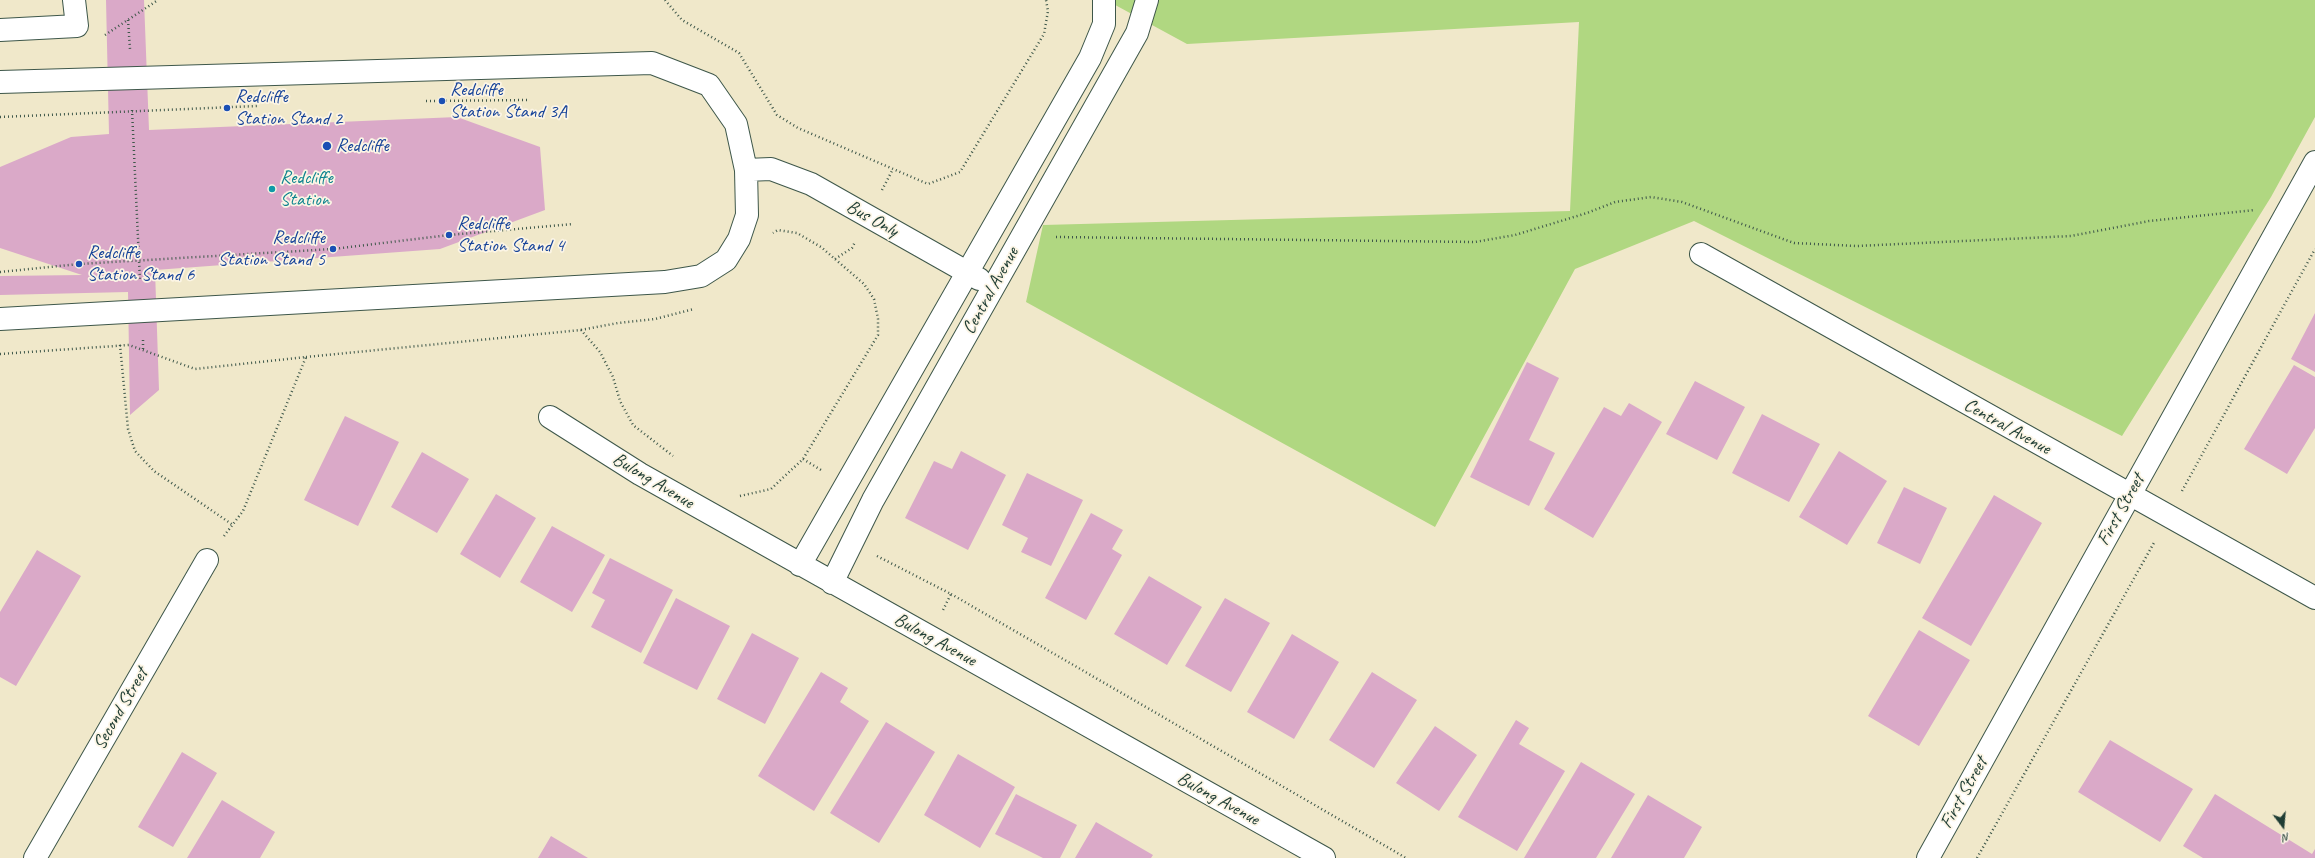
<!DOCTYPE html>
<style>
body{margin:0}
#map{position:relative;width:2315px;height:858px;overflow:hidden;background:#f0e8ca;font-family:Caveat,sans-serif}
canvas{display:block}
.north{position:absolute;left:2263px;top:806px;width:40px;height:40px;-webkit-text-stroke:3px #fcf5e5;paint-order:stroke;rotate:164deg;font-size:11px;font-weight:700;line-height:16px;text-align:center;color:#1f3d34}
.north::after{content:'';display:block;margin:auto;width:14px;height:18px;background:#1f3d34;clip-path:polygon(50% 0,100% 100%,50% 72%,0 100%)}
</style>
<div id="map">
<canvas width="2315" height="858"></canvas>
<div class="north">N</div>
</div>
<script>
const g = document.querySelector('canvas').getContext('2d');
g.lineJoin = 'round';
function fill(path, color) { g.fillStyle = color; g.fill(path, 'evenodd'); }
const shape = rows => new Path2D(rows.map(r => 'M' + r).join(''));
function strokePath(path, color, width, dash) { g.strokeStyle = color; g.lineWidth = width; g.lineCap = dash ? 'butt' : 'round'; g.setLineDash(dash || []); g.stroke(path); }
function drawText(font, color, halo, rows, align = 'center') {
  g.font = font + ' Caveat,sans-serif'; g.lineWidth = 3.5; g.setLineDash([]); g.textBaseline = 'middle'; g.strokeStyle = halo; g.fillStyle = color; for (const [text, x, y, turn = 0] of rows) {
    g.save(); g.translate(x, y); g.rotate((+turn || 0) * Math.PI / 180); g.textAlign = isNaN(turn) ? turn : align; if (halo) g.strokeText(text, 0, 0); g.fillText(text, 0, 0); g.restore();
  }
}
fill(shape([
 [1106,0,2315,0,2315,117,2271,197,2122,436,1694,221,1575,269,1435,527,1026,302,1043,225,1570,211,1579,22,1187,44]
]), '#b0d781');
fill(shape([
 [106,0,144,0,149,130,457,117,540,147,545,210,440,249,155,270,159,390,130,415,128,292,0,295,0,276,82,275,0,248,0,167,71,137,109,134],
 [2315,313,2315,372,2291,359],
 [1527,362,1559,378,1529,440,1555,453,1529,506,1470,477],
 [2294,365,2315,377,2315,428,2287,474,2244,449],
 [1695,381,1745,407,1717,460,1666,434],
 [1629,403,1662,422,1593,538,1544,509,1604,407,1621,416],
 [1762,414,1820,444,1789,502,1732,473],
 [345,416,399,442,358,526,304,500],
 [961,451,1006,475,968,550,905,518,934,461,952,469],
 [1839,451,1887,481,1847,545,1799,517],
 [422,452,469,479,437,533,391,507],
 [1027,473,1083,500,1051,566,1021,552,1028,538,1002,525],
 [1904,487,1947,508,1920,564,1877,543],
 [496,494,536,518,500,578,460,554],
 [1994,495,2042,523,1971,646,1922,618],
 [1091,513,1123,530,1112,549,1122,555,1086,620,1045,598],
 [552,526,605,555,572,612,520,582],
 [37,550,81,576,16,686,0,677,0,612],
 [610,558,673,590,641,653,591,627,605,600,592,593],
 [1149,576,1202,607,1167,665,1114,634],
 [676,598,730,626,697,690,643,663],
 [1225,598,1270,623,1231,692,1185,666],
 [1919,630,1970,660,1919,746,1868,716],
 [752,633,799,658,765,724,717,699],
 [1292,634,1339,662,1294,739,1247,712],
 [821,672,848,688,840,702,869,721,814,811,758,776],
 [1372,672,1417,700,1374,768,1329,740],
 [1516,720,1529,728,1519,744,1565,771,1517,851,1458,817],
 [886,722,935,752,879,843,830,813],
 [1435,726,1477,755,1439,811,1396,783],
 [2110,740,2193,789,2160,842,2078,792],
 [182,752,217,773,173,847,138,827],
 [958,754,1015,787,980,848,924,815],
 [1581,762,1635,794,1596,858,1524,858],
 [1016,794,1077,825,1060,858,1043,858,995,834],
 [2215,794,2312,854,2315,849,2315,858,2203,858,2183,846],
 [1648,795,1702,827,1684,858,1611,858],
 [222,800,275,832,260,858,187,858],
 [1096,822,1153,855,1151,858,1075,858],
 [551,836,588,858,538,858]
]), '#daa9c8');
const minor = shape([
 [0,30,77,26,74,0],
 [0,82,652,63,709,85,736,124,746,170,747,215,739,239,726,260,701,276,665,282,0,319],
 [746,170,771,169,811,184,979,279],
 [1701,254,2315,598],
 [550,417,640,474,1324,858],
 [800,565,1090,58,1104,24,1104,0],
 [832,583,873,500,1137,33,1147,0],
 [35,858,207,560],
 [1928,858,2315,162]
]);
strokePath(minor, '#3e574a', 24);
strokePath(shape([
 [665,0,682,20,739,53,777,115,798,128,928,184,960,172,1044,34,1048,11,1046,0],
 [128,20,130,49],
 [105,35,158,0],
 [426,101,530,100],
 [132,110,140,281],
 [0,117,257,106],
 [882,190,893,169],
 [1056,237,1475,242,1515,235,1587,213,1615,202,1651,197,1682,202,1794,243,1857,246,2071,236,2149,221,2255,210],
 [835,259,852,248,855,242],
 [0,272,79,264,333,249,449,235,573,224],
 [581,330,618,323,655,319,694,309],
 [143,340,143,350],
 [120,345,128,429,135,451,154,471,233,525],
 [0,354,129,345,195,369,306,357,243,511,224,536],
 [306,357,581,330,600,352,613,377,620,401,633,425,673,456],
 [803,459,821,470],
 [2182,491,2315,249],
 [740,496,771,489,803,459,878,335,878,319,874,299,864,284,821,247,797,233,778,230,773,233],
 [877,556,951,594,943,610],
 [951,594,1406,858],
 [1977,858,2155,541]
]), '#3e574a', 2.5, [1, 3]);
strokePath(minor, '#fff', 22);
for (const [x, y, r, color] of [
 [442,101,4,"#1a4fb4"],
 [227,108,4,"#1a4fb4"],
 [327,146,5,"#1a4fb4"],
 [272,189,4,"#0f9aa8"],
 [449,235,4,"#1a4fb4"],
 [333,249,4,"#1a4fb4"],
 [79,264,4,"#1a4fb4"]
]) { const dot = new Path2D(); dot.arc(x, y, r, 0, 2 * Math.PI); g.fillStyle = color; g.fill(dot); strokePath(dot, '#fcf5e5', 1.5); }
drawText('19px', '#164399', '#fcf5e5', [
 ["Redcliffe",450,90],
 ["Station Stand 3A",450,112],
 ["Redcliffe",235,97],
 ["Station Stand 2",235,119],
 ["Redcliffe",336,146],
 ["Redcliffe",457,224],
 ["Station Stand 4",457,246],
 ["Redcliffe",325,238,"right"],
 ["Station Stand 5",325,260,"right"],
 ["Redcliffe",87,253],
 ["Station Stand 6",87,275]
], 'left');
drawText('19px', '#0d838f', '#fcf5e5', [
 ["Redcliffe",280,178],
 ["Station",280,200]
], 'left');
drawText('19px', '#1f3d34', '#fcf5e5', [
 ["Bus Only",872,219,29],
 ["Central Avenue",991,291,-61],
 ["Central Avenue",2007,427,29],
 ["Bulong Avenue",653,481,31],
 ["First Street",2121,510,-61],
 ["Bulong Avenue",935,640,29],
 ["Second Street",121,709,-60],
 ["First Street",1964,793,-61],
 ["Bulong Avenue",1218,799,29]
]);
</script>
